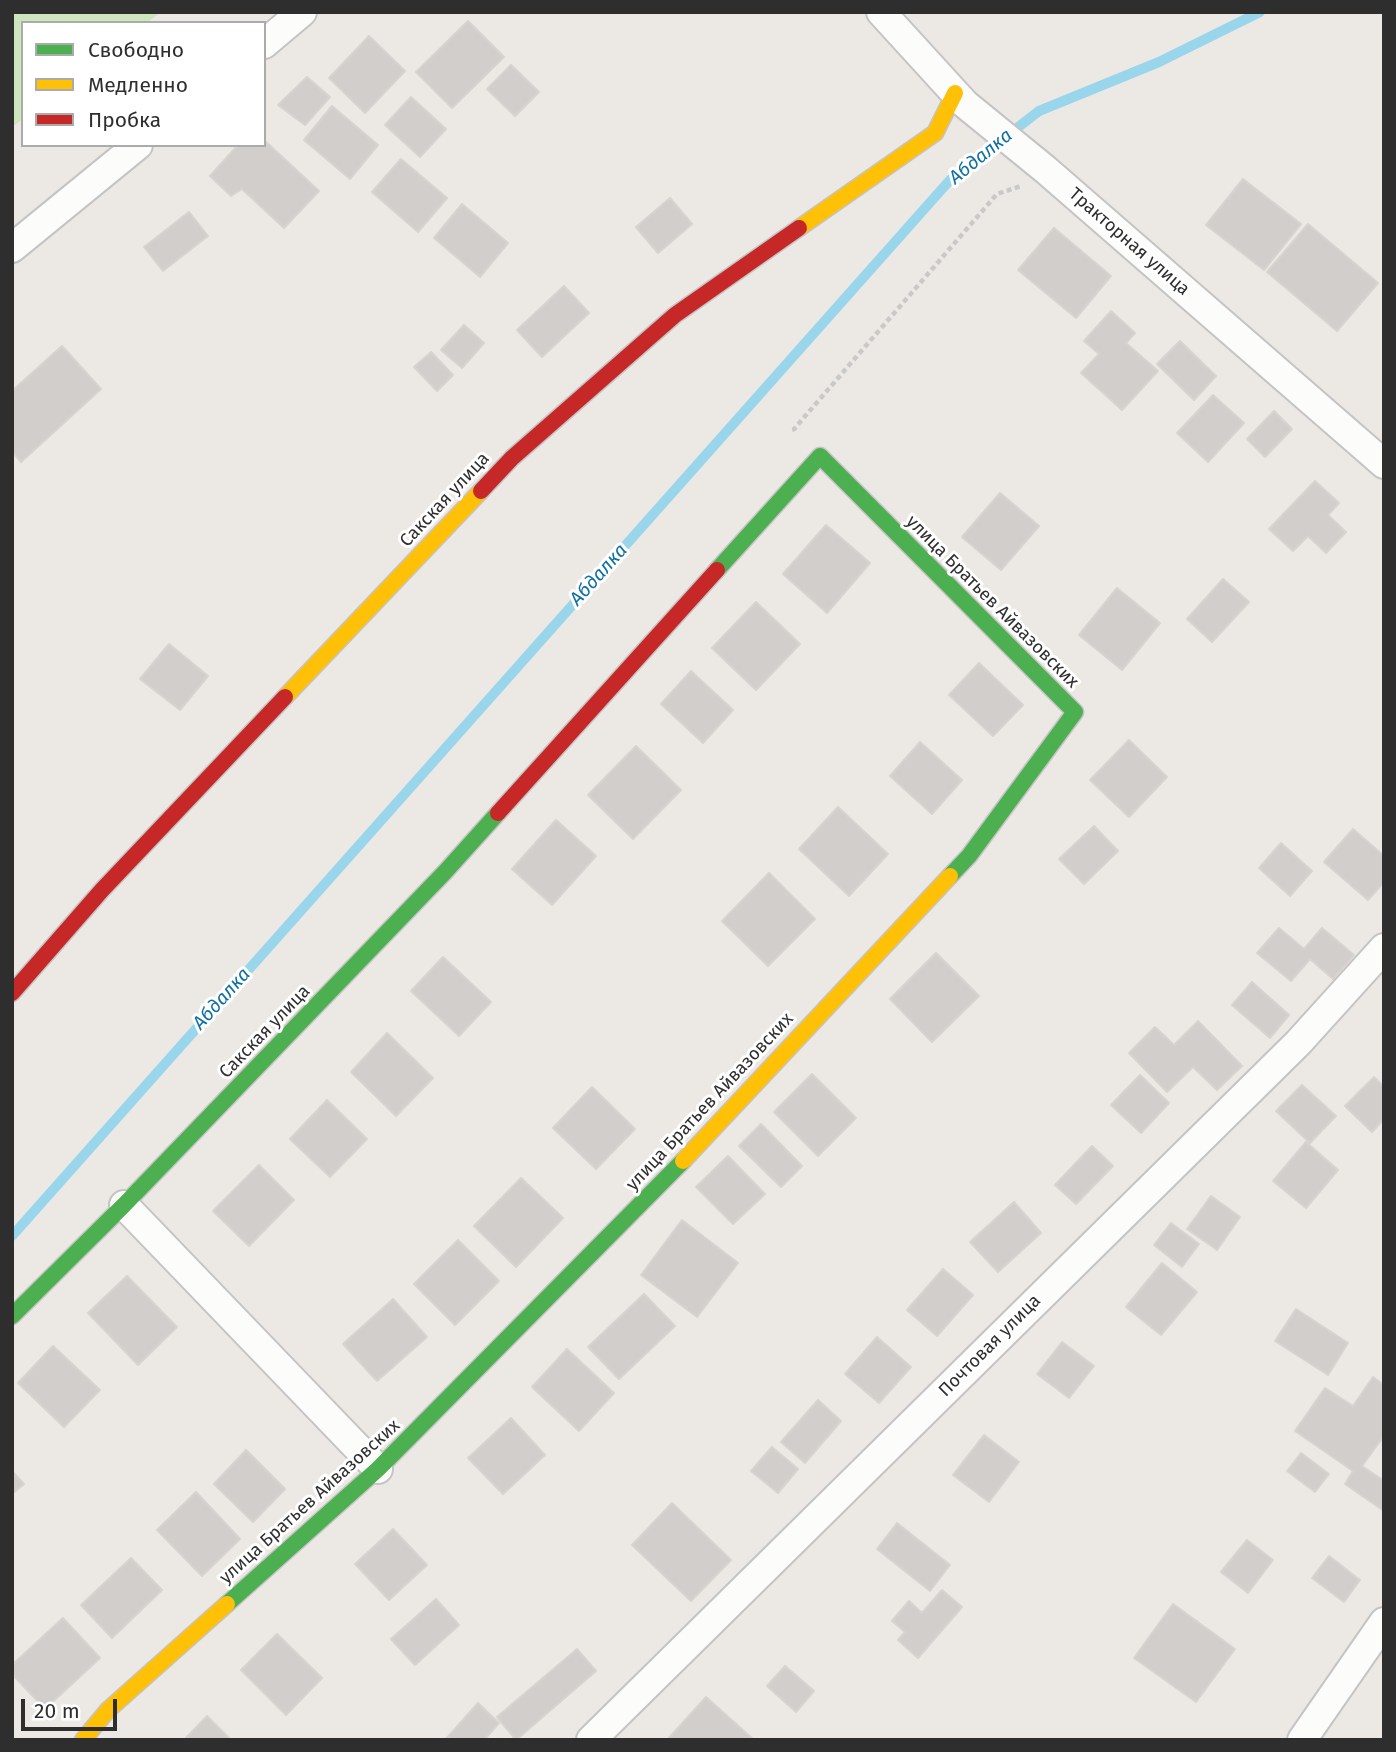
<!DOCTYPE html>
<meta charset="utf-8">
<style>
body{margin:0}
#map{position:relative;width:1396px;height:1752px;overflow:hidden;background:#ece8e4;font-family:"Fira Sans",sans-serif}
canvas{display:block}
.frame{position:absolute;inset:0;border:14px solid #2e2e2e;pointer-events:none}
.legend{position:absolute;left:21px;top:21px;width:245px;height:126px;box-sizing:border-box;background:#fff;border:2px solid #ababab;margin:0;padding:9px 12px;list-style:none;font-size:21px;color:#2e2e2e}
.legend li{display:flex;align-items:center;gap:14px;height:35px}
.legend b{width:35px;border:2px solid #ababab}
.scale{position:absolute;left:21px;top:1699px;width:96px;height:32px;box-sizing:border-box;border:4px solid #2e2e2e;border-top:0;padding-left:9px;font-size:21px;line-height:24px;white-space:nowrap;color:#2e2e2e;-webkit-text-stroke:5px #fff;paint-order:stroke}
</style>
<div id="map">
<canvas width="1396" height="1752"></canvas>
<div class="frame"></div>
<ul class="legend">
<li><b style="height:9px;background:#4caf50"></b>Свободно</li>
<li><b style="height:9px;background:#ffc107"></b>Медленно</li>
<li><b style="height:9px;background:#c62828"></b>Пробка</li>
</ul>
<div class="scale">20 m</div>
</div>
<script>
const g = document.querySelector('canvas').getContext('2d');
g.lineJoin = 'round';
function fill(path, color) { g.fillStyle = color; g.fill(path, 'evenodd'); }
const shape = rows => new Path2D(rows.map(r => 'M' + r).join(''));
function strokePath(path, color, width, dash) { g.strokeStyle = color; g.lineWidth = width; g.lineCap = dash ? 'butt' : 'round'; g.setLineDash(dash || []); g.stroke(path); }
function drawText(font, color, halo, rows, align = 'center') {
  g.font = font + ' "Fira Sans",sans-serif'; g.lineWidth = 6; g.setLineDash([]); g.textBaseline = 'middle'; g.strokeStyle = halo; g.fillStyle = color; for (const [text, x, y, turn = 0] of rows) {
    g.save(); g.translate(x, y); g.rotate((+turn || 0) * Math.PI / 180); g.textAlign = isNaN(turn) ? turn : align; if (halo) g.strokeText(text, 0, 0); g.fillText(text, 0, 0); g.restore();
  }
}
fill(shape([
 [12,12,161,12,147,23,23,23,23,119,12,127]
]), '#cee6be');
strokePath(shape([
 [12,1236,950,180,1039,111,1159,62,1260,12]
]), '#99d6ec', 10);
const building = shape([
 [468,21,504,57,452,108,416,72,468,21],
 [369,36,405,71,365,113,329,78,369,36],
 [511,65,539,92,515,116,487,89,511,65],
 [307,77,330,97,305,125,278,105,307,77],
 [411,97,446,129,420,157,385,125,411,97],
 [332,106,378,145,350,179,304,140,332,106],
 [264,140,319,191,284,228,242,189,231,196,210,176,238,145,264,145,264,140],
 [401,159,447,198,418,232,372,192,401,159],
 [1243,179,1301,224,1264,270,1206,225,1243,179],
 [670,198,692,224,658,253,636,227,670,198],
 [462,204,508,243,480,277,434,238,462,204],
 [189,212,208,236,163,271,144,247,189,212],
 [1308,224,1378,283,1337,331,1267,272,1308,224],
 [1054,228,1111,276,1076,318,1018,270,1054,228],
 [564,286,589,313,542,357,517,330,564,286],
 [1111,311,1135,333,1126,343,1158,371,1122,410,1081,373,1099,354,1084,341,1111,311],
 [464,325,484,343,462,368,441,350,464,325],
 [1180,341,1216,376,1194,400,1157,364,1180,341],
 [62,346,101,389,21,462,12,451,12,391,62,346],
 [431,352,453,375,437,391,414,367,431,352],
 [1213,395,1244,423,1208,462,1177,433,1213,395],
 [1274,411,1292,429,1265,457,1247,439,1274,411],
 [1315,481,1339,503,1328,515,1346,532,1326,553,1308,536,1293,551,1269,529,1315,481],
 [1000,493,1039,526,1001,570,962,537,1000,493],
 [826,525,870,563,827,613,783,574,826,525],
 [1223,579,1249,602,1212,642,1187,619,1223,579],
 [1117,588,1160,623,1122,670,1079,635,1117,588],
 [756,602,800,644,756,690,712,648,756,602],
 [169,644,208,676,180,710,140,679,169,644],
 [979,663,1023,705,993,736,949,695,979,663],
 [691,671,733,710,703,743,661,704,691,671],
 [1129,740,1167,777,1129,817,1090,780,1129,740],
 [920,742,962,780,932,814,890,776,920,742],
 [636,746,681,790,633,839,588,795,636,746],
 [838,807,888,854,849,896,799,849,838,807],
 [556,820,596,856,552,905,512,869,556,820],
 [1094,826,1118,851,1084,884,1059,859,1094,826],
 [1353,829,1384,856,1384,882,1368,900,1324,862,1353,829],
 [1281,843,1312,871,1290,896,1259,868,1281,843],
 [769,873,815,919,768,966,722,921,769,873],
 [1279,928,1304,949,1322,928,1354,955,1333,979,1310,959,1291,981,1257,953,1279,928],
 [936,953,979,996,932,1042,890,999,936,953],
 [443,957,491,1002,459,1036,411,991,443,957],
 [1252,982,1289,1015,1270,1038,1232,1005,1252,982],
 [1198,1021,1242,1066,1217,1090,1193,1067,1167,1092,1129,1053,1155,1027,1174,1045,1198,1021],
 [387,1033,433,1078,396,1116,351,1072,387,1033],
 [812,1074,856,1118,818,1156,774,1112,812,1074],
 [1140,1075,1169,1103,1141,1133,1111,1105,1140,1075],
 [1374,1077,1384,1087,1384,1119,1372,1132,1345,1106,1374,1077],
 [1302,1085,1336,1116,1310,1143,1276,1111,1302,1085],
 [592,1087,635,1129,596,1169,553,1128,592,1087],
 [327,1100,367,1139,330,1177,290,1139,327,1100],
 [761,1124,802,1166,781,1187,739,1146,761,1124],
 [1306,1142,1338,1170,1306,1208,1273,1181,1306,1142],
 [1092,1146,1113,1166,1076,1204,1055,1185,1092,1146],
 [728,1156,765,1194,733,1224,696,1187,728,1156],
 [259,1165,294,1200,249,1246,213,1211,259,1165],
 [521,1178,563,1218,516,1267,474,1226,521,1178],
 [1211,1196,1240,1217,1217,1250,1187,1229,1211,1196],
 [1014,1202,1041,1233,998,1272,970,1242,1014,1202],
 [682,1220,738,1263,697,1317,641,1275,682,1220],
 [1171,1223,1199,1244,1182,1267,1154,1245,1171,1223],
 [458,1240,499,1281,455,1325,414,1284,458,1240],
 [1162,1263,1197,1292,1161,1335,1126,1307,1162,1263],
 [943,1269,973,1295,937,1336,907,1310,943,1269],
 [127,1276,177,1327,138,1365,88,1313,127,1276],
 [644,1294,675,1326,619,1379,588,1347,644,1294],
 [393,1299,427,1337,377,1381,343,1344,393,1299],
 [1296,1309,1348,1343,1328,1375,1275,1341,1296,1309],
 [877,1337,911,1367,879,1403,845,1374,877,1337],
 [1062,1342,1094,1366,1069,1398,1037,1374,1062,1342],
 [53,1346,100,1390,64,1427,18,1383,53,1346],
 [567,1349,614,1393,579,1431,532,1387,567,1349],
 [1373,1377,1384,1385,1384,1436,1362,1466,1384,1481,1384,1511,1345,1484,1353,1471,1295,1431,1325,1388,1353,1406,1373,1377],
 [818,1400,841,1421,805,1463,781,1442,818,1400],
 [511,1418,545,1455,503,1494,468,1458,511,1418],
 [984,1435,1019,1462,989,1502,953,1475,984,1435],
 [772,1447,798,1469,778,1493,751,1471,772,1447],
 [246,1450,285,1489,253,1522,214,1484,246,1450],
 [1301,1453,1329,1474,1315,1492,1287,1471,1301,1453],
 [12,1471,24,1484,12,1494,12,1471],
 [196,1492,240,1539,202,1576,157,1530,196,1492],
 [672,1503,731,1560,691,1601,632,1545,672,1503],
 [897,1523,950,1565,930,1591,877,1549,897,1523],
 [393,1529,427,1565,389,1600,355,1564,393,1529],
 [1247,1540,1273,1560,1248,1593,1221,1572,1247,1540],
 [1329,1556,1360,1580,1344,1602,1312,1578,1329,1556],
 [131,1558,162,1590,112,1638,81,1605,131,1558],
 [942,1590,962,1607,918,1658,898,1640,905,1632,892,1621,909,1601,922,1613,942,1590],
 [436,1599,459,1625,415,1665,391,1639,436,1599],
 [1173,1604,1235,1649,1196,1702,1134,1658,1173,1604],
 [63,1618,100,1658,45,1709,12,1674,12,1665,63,1618],
 [277,1634,322,1678,286,1715,241,1670,277,1634],
 [577,1649,596,1671,516,1740,497,1717,577,1649],
 [785,1666,814,1691,796,1712,767,1686,785,1666],
 [706,1697,754,1740,668,1739,706,1697],
 [478,1703,499,1723,484,1740,445,1740,478,1703],
 [207,1716,231,1740,184,1740,207,1716]
]);
fill(building, '#d1cecb');
strokePath(building, '#d7d4d0', 2);
const street = shape([
 [881,12,965,104,1046,170,1384,464],
 [264,44,302,12],
 [12,248,138,145],
 [124,1205,378,1469],
 [591,1740,1298,1043,1384,948],
 [1302,1740,1384,1622]
]);
const fast = shape([
 [717,570,820,456,1075,712,969,856,950,876],
 [12,1316,124,1205,445,872,498,813],
 [227,1604,378,1469,683,1161]
]);
const slow = shape([
 [799,228,935,133,955,93],
 [285,697,481,491],
 [683,1161,950,876],
 [83,1740,108,1710,227,1604]
]);
const jam = shape([
 [481,491,512,458,675,315,799,228],
 [498,813,717,570],
 [12,993,102,890,285,697]
]);
strokePath(street, '#c5c4c5', 32);
strokePath(fast, '#c5c4c5', 19);
strokePath(slow, '#c5c4c5', 19);
strokePath(jam, '#c5c4c5', 19);
strokePath(shape([
 [795,431,794,429,997,194,1021,186]
]), '#c9c9c8', 4.5, [5, 3.5]);
strokePath(street, '#fcfcfb', 28);
strokePath(fast, '#4caf50', 16);
strokePath(slow, '#ffc107', 16);
strokePath(jam, '#c62828', 16);
drawText('18px', '#2e2e2e', '#fff', [
 ["Тракторная улица",1129,242,41],
 ["Сакская улица",445,500,-47],
 ["улица Братьев Айвазовских",992,602,45],
 ["Сакская улица",265,1032,-46],
 ["улица Братьев Айвазовских",710,1102,-47],
 ["Почтовая улица",990,1346,-45],
 ["улица Братьев Айвазовских",310,1502,-42]
]);
drawText('italic 19px', '#0d6fa3', '#fff', [
 ["Абдалка",981,157,-39],
 ["Абдалка",599,575,-48],
 ["Абдалка",222,999,-48]
]);
</script>
